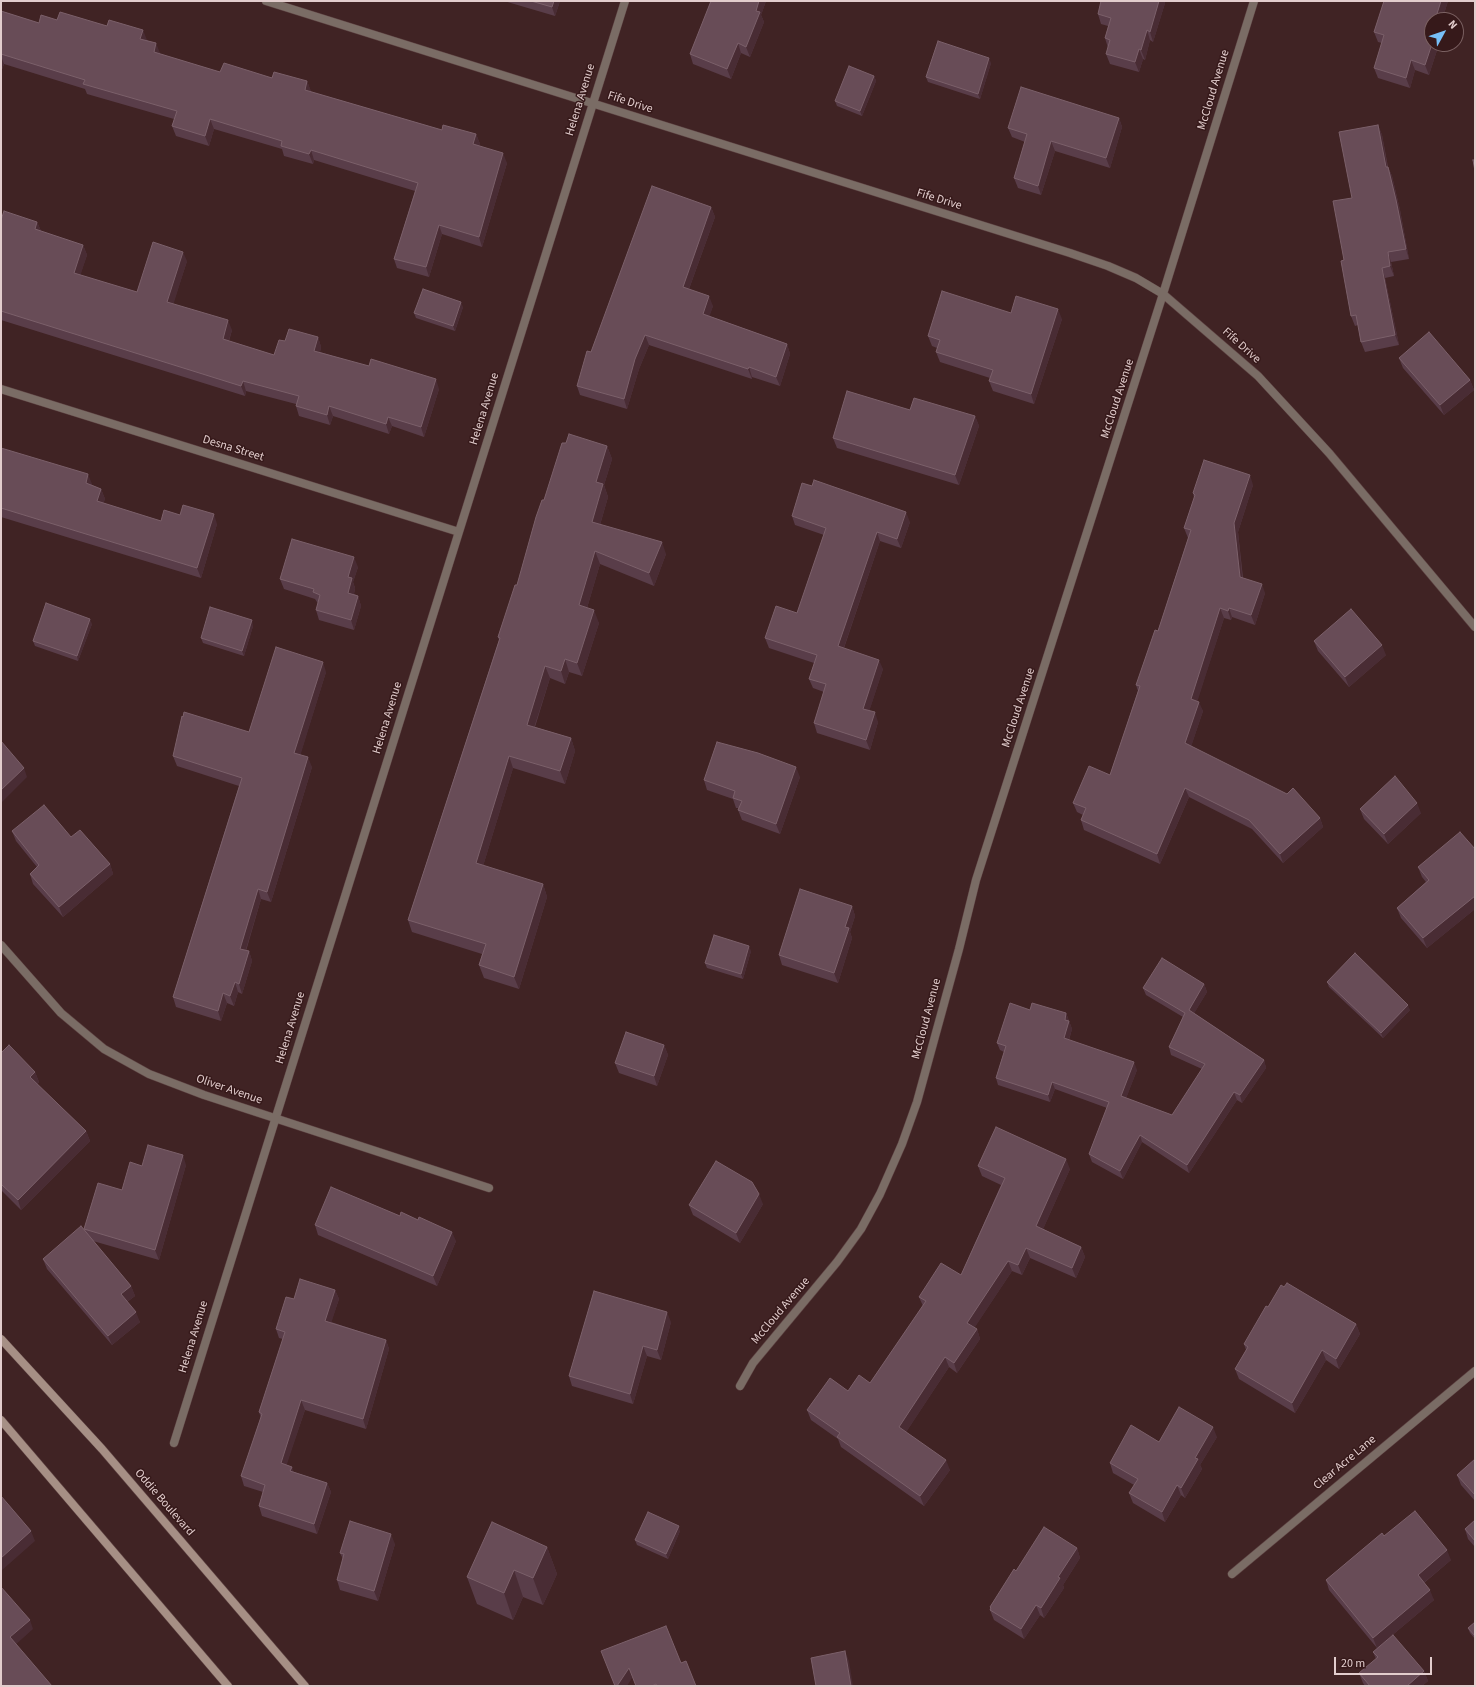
<!DOCTYPE html>
<style>
body{margin:0}
#map{position:relative;width:1476px;height:1687px;overflow:hidden;background:#402324;font-family:"Source Sans 3",sans-serif}
canvas{display:block}
.frame{position:absolute;inset:0;border:2px solid #e2cdcd;pointer-events:none}
.north{position:absolute;left:1424px;top:12px;width:40px;height:40px;box-sizing:border-box;background:#36191a;border:1px solid #7b6162;border-radius:50%;rotate:50deg;font-size:11px;font-weight:700;line-height:16px;text-align:center;color:#e2cdcd}
.north::after{content:'';display:block;margin:auto;width:14px;height:18px;background:#77bff7;clip-path:polygon(50% 0,100% 100%,50% 72%,0 100%)}
.scale{position:absolute;left:1334px;top:1657px;width:98px;height:18px;box-sizing:border-box;border:2px solid #e2cdcd;border-top:0;padding-left:5px;font-size:12px;line-height:14px;white-space:nowrap;color:#e2cdcd;-webkit-text-stroke:3px #36191a;paint-order:stroke}
</style>
<div id="map">
<canvas width="1476" height="1687"></canvas>
<div class="frame"></div>
<div class="north">N</div>
<div class="scale">20 m</div>
</div>
<script>
const g = document.querySelector('canvas').getContext('2d');
g.lineJoin = 'round';
const shape = rows => new Path2D(rows.map(r => 'M' + r).join(''));
function strokePath(path, color, width, dash) { g.strokeStyle = color; g.lineWidth = width; g.lineCap = dash ? 'butt' : 'round'; g.setLineDash(dash || []); g.stroke(path); }
function fill(path, color) { g.fillStyle = color; g.fill(path, 'evenodd'); }
function drawText(font, color, halo, rows, align = 'center') {
  g.font = font + ' "Source Sans 3",sans-serif'; g.lineWidth = 3; g.setLineDash([]); g.textBaseline = 'middle'; g.strokeStyle = halo; g.fillStyle = color; for (const [text, x, y, turn = 0] of rows) {
    g.save(); g.translate(x, y); g.rotate((+turn || 0) * Math.PI / 180); g.textAlign = isNaN(turn) ? turn : align; if (halo) g.strokeText(text, 0, 0); g.fillText(text, 0, 0); g.restore();
  }
}
const street = shape([
 [266,1,1070,253,1108,266,1136,278,1163,294,1258,376,1329,453,1475,627],
 [1,389,459,532],
 [1,945,61,1013,104,1049,149,1074,204,1095,489,1188],
 [740,1386,753,1363,837,1262,861,1229,880,1194,902,1144,917,1102,959,949,976,880,1163,294,1254,1],
 [174,1443,625,1],
 [1232,1574,1475,1371]
]);
const secondary = shape([
 [1,1339,102,1449,305,1686],
 [1,1420,228,1686]
]);
strokePath(street, '#5d4242', 9);
strokePath(secondary, '#5d4242', 9);
strokePath(street, '#7a6c65', 8);
strokePath(secondary, '#a68f85', 8);
fill(shape([
 [504,1,560,1,555,16],
 [711,1,766,1,761,15,764,22,750,57,741,53,731,79,693,64,690,54],
 [1101,1,1164,1,1165,3,1153,42,1150,40,1145,60,1143,59,1139,72,1110,64,1106,54,1108,48,1105,38,1108,26,1101,24,1098,14],
 [1384,1,1448,1,1442,20,1432,44,1439,44,1429,75,1415,70,1410,88,1378,78,1374,68,1382,43,1378,42,1374,32],
 [1,11,39,23,57,20,147,40,160,53,160,54,220,72,307,81,311,92,442,130,476,134,480,144,479,146,507,163,482,247,442,234,429,277,397,268,394,259,415,191,314,160,313,164,284,156,282,149,214,129,209,146,176,136,172,126,174,119,87,94,85,89,4,64,1,72],
 [991,63,980,99,928,82,926,77],
 [874,76,876,81,862,116,837,106,835,101],
 [1119,118,1122,127,1110,168,1055,151,1041,195,1018,188,1014,178,1025,142,1012,137,1008,128],
 [1378,125,1382,135,1388,167,1392,176,1400,210,1409,259,1391,262,1394,276,1385,278,1399,345,1365,352,1361,342,1358,325,1355,326,1351,316,1344,260,1352,198],
 [711,207,715,217,689,289,713,306,709,316,787,344,790,354,780,386,752,377,752,379,649,345,639,369,627,409,580,395,577,386,591,352],
 [1,220,37,222,41,231,83,245,87,255,80,275,137,292,187,261,173,304,232,330,229,341,274,355,285,341,318,337,321,347,320,352,439,389,424,437,392,426,389,434,333,416,330,425,299,416,296,406,296,404,246,391,245,396,1,320],
 [463,307,455,331,416,318,414,313],
 [1011,313,1062,319,1034,404,993,391,989,381,990,378,940,362,936,352,937,348,932,346,928,336],
 [1399,358,1470,380,1474,390,1444,415,1403,368],
 [910,410,975,416,979,426,959,485,837,448,833,438],
 [566,443,607,446,612,459,604,485,608,497,600,525,666,554,654,586,600,564,587,608,599,623,582,676,569,672,565,684,550,678,535,727,571,738,575,751,565,784,513,768,483,866,543,884,547,897,519,989,484,978,479,965,482,954,412,932,408,920,499,640,498,637,517,585,544,500],
 [1,448,92,484,92,485,101,489,105,499,103,503,161,521,180,515,217,524,201,578,1,517],
 [1253,485,1238,532,1243,578,1265,593,1255,625,1232,617,1231,620,1224,618,1197,701,1203,711,1191,746,1320,818,1323,827,1283,863,1252,829,1189,797,1160,864,1084,830,1081,820,1083,815,1077,812,1073,803,1110,775,1138,691,1136,685,1158,631,1188,538,1184,528,1194,498,1193,493],
 [792,516,910,522,901,548,880,541,844,648,883,669,869,711,878,722,870,750,817,733,814,723,824,692,813,688,809,679,814,663,769,648,765,638,797,613,824,535,795,525],
 [358,567,353,582,355,588,354,594,358,596,361,606,354,630,319,620,316,610,318,603,317,602,315,599,284,589,280,579],
 [92,624,78,661,35,646,33,641],
 [253,626,244,656,203,643,201,638],
 [1314,641,1386,655,1349,687,1318,651],
 [326,672,300,755,312,767,271,902,261,899,246,951,249,951,252,961,242,994,238,992,234,1006,227,1003,221,1021,176,1007,173,997,239,786,177,766,173,756,249,732],
 [800,777,780,834,742,820,738,810,739,808,736,808,733,799,707,790,704,780],
 [1360,809,1421,813,1388,844,1364,819],
 [12,831,71,837,110,864,113,874,63,917,33,884,30,874,37,867,16,841],
 [1475,849,1475,909,1427,948,1401,918,1397,908,1426,882,1422,877,1418,867],
 [852,906,855,916,850,932,852,938,838,983,782,965,779,955],
 [751,951,743,979,707,968,705,963],
 [1327,982,1410,1010,1383,1038,1329,987],
 [1204,984,1207,992,1194,1013,1264,1060,1266,1068,1242,1103,1237,1100,1189,1173,1142,1142,1123,1179,1092,1162,1089,1154,1107,1108,1055,1089,1050,1102,998,1085,996,1078,1004,1052,1000,1050,997,1043,1030,1010,1066,1013,1072,1029,1069,1040,1137,1070,1126,1098,1172,1115,1202,1069,1171,1055,1169,1047,1183,1017,1146,995,1143,988],
 [664,1045,668,1055,657,1086,619,1073,615,1063],
 [1,1053,35,1072,39,1082,37,1084,86,1131,90,1141,21,1210,1,1190],
 [186,1165,159,1260,93,1241,131,1286,135,1296,127,1302,140,1322,112,1345,47,1269,43,1259,85,1231,84,1229,122,1190,142,1166],
 [978,1166,1070,1169,1043,1229,1081,1247,1085,1257,1076,1278,1030,1258,1022,1275,1012,1271,974,1328,977,1329,980,1339,957,1373,949,1367,906,1432,950,1470,924,1506,841,1447,838,1439,811,1420,807,1410,848,1391,870,1383,923,1306,919,1297,961,1275,1001,1185,982,1176],
 [763,1204,740,1243,693,1215,689,1205],
 [400,1216,456,1241,437,1286,318,1235,315,1225],
 [335,1290,339,1299,331,1322,386,1340,389,1349,366,1429,305,1410,286,1465,294,1472,327,1483,331,1492,317,1534,262,1516,259,1506,263,1492,244,1486,241,1476,261,1418,259,1412,283,1339,279,1338,276,1329,294,1299],
 [671,1322,661,1360,647,1356,633,1404,572,1386,569,1376],
 [1356,1324,1360,1334,1339,1369,1326,1360,1295,1413,1239,1379,1235,1369,1246,1350,1244,1344],
 [1217,1437,1200,1465,1202,1469,1185,1498,1181,1495,1165,1522,1133,1503,1129,1493,1134,1485,1113,1473,1110,1463,1159,1442],
 [1475,1459,1475,1501,1461,1485,1457,1475],
 [1475,1520,1475,1547,1468,1539,1465,1529],
 [680,1531,668,1559,637,1545,635,1540],
 [1384,1536,1451,1560,1424,1583,1434,1600,1377,1648,1329,1590,1326,1580],
 [395,1544,378,1601,340,1590,337,1580,343,1559,340,1553],
 [547,1547,557,1574,543,1605,523,1597,513,1620,477,1604,467,1577],
 [1077,1548,1080,1558,1063,1585,1064,1588,1044,1618,1040,1615,1024,1639,994,1620,990,1610,990,1607,1016,1571],
 [1475,1622,1475,1639,1470,1633,1468,1628],
 [1373,1652,1424,1671,1428,1681,1422,1686,1365,1686,1363,1683,1359,1673,1376,1659]
]), '#593d49');
fill(shape([
 [554,1,560,1,555,16,552,7],
 [759,1,766,1,761,15,764,22,750,57,746,47],
 [1159,1,1164,1,1165,3,1153,42,1150,32],
 [1441,1,1448,1,1442,20,1435,20],
 [143,30,147,40,144,48,140,39],
 [1147,30,1150,40,1145,60,1141,50],
 [156,43,160,53,157,62,154,52],
 [738,43,741,53,731,79,727,69],
 [1432,44,1439,44,1429,75,1425,65],
 [1139,49,1143,59,1139,72,1135,62],
 [1,56,4,64,1,72],
 [989,58,991,63,980,99,978,94],
 [1411,60,1415,70,1410,88,1406,78],
 [874,76,876,81,862,116,860,111],
 [307,81,311,91,308,100,305,90],
 [1119,118,1122,127,1110,168,1106,158],
 [210,119,214,129,209,146,205,136],
 [1378,125,1382,135,1389,177,1386,167],
 [476,134,480,144,477,154,473,144],
 [1051,141,1055,151,1041,195,1038,186],
 [311,150,314,160,313,164,309,154],
 [503,153,507,163,482,247,479,237],
 [1388,167,1392,176,1400,210,1409,259,1406,249],
 [711,207,715,217,686,297,683,287],
 [37,222,41,231,35,229],
 [439,225,442,234,429,277,426,267],
 [83,245,87,255,78,283,74,273],
 [183,252,187,261,171,312,167,302],
 [1388,252,1391,262,1394,276,1390,266],
 [1382,268,1385,278,1399,345,1395,335],
 [709,296,713,306,707,324,703,314],
 [461,302,463,307,455,331,453,326],
 [1058,309,1062,319,1034,404,1031,394],
 [228,320,232,330,226,349,223,339],
 [645,335,649,345,639,369,627,409,624,399,635,359],
 [318,337,321,347,318,360,314,351],
 [787,344,790,354,780,386,776,377],
 [749,367,752,377,752,379,748,369],
 [436,379,439,389,424,437,421,427],
 [1470,380,1474,390,1444,415,1440,405],
 [243,381,246,391,245,396,241,386],
 [329,406,333,416,330,425,327,415],
 [975,416,979,426,959,485,955,475],
 [388,417,392,426,389,434,386,424],
 [607,446,612,459,604,485,608,497,597,535,592,522,596,482],
 [88,474,92,484,89,493,86,483],
 [1250,475,1253,485,1238,532,1243,586,1240,577,1234,523],
 [101,489,105,499,101,511,97,501],
 [906,512,910,522,901,548,897,539],
 [214,514,217,524,201,578,197,568],
 [877,532,880,541,841,656,838,646],
 [662,542,666,554,654,586,649,573],
 [595,551,600,564,584,618,579,605],
 [354,557,358,567,353,582,355,588,352,603,348,593,348,577],
 [1262,584,1265,593,1255,625,1251,615],
 [358,596,361,606,354,630,351,620],
 [1220,608,1224,618,1195,709,1191,699],
 [1229,608,1232,617,1231,620,1228,611],
 [594,610,599,623,582,676,577,663],
 [90,619,92,624,78,661,77,656],
 [252,620,253,626,244,656,242,651],
 [1382,645,1386,655,1349,687,1345,677],
 [565,659,569,672,565,684,561,671],
 [879,660,883,669,867,718,863,709],
 [323,662,326,672,298,763,294,753],
 [545,666,550,678,531,737,527,725],
 [1199,702,1203,711,1189,753,1185,743],
 [875,712,878,722,870,750,866,740],
 [571,738,575,751,565,784,560,771],
 [509,756,513,768,480,876,476,863],
 [308,757,312,767,271,902,267,892],
 [796,767,800,777,780,834,776,824],
 [24,768,27,777,1,803,1,790],
 [1185,788,1189,797,1160,864,1157,854],
 [1417,803,1421,813,1388,844,1384,834],
 [1320,818,1323,827,1283,863,1280,854],
 [110,864,113,874,63,917,59,907],
 [543,884,547,897,519,989,514,977],
 [258,889,261,899,243,959,240,949],
 [1475,896,1475,909,1427,948,1423,938],
 [852,906,855,916,850,932,852,938,838,983,834,973,845,927],
 [749,946,751,951,743,979,741,974],
 [249,951,252,961,242,994,239,984],
 [235,982,238,992,234,1006,230,996],
 [1204,984,1207,992,1192,1017,1189,1010],
 [223,993,227,1003,221,1021,218,1011],
 [1408,1005,1410,1010,1383,1038,1381,1033],
 [1066,1013,1069,1021,1065,1020],
 [1069,1021,1072,1029,1067,1046,1064,1038],
 [664,1045,668,1055,657,1086,654,1076],
 [1264,1060,1266,1068,1242,1103,1240,1095],
 [1134,1062,1137,1070,1124,1104,1121,1096],
 [35,1072,39,1082,34,1087,30,1077],
 [1052,1082,1055,1089,1050,1102,1048,1095],
 [1234,1092,1237,1100,1189,1173,1187,1165],
 [86,1131,90,1141,21,1210,18,1200],
 [1140,1135,1142,1142,1123,1179,1120,1171],
 [183,1155,186,1165,159,1260,155,1250],
 [1066,1159,1070,1169,1040,1236,1036,1226],
 [759,1194,763,1204,740,1243,736,1233],
 [452,1232,456,1241,437,1286,433,1276],
 [1081,1247,1085,1257,1076,1278,1072,1268],
 [1026,1248,1030,1258,1022,1275,1018,1265],
 [1008,1261,1012,1271,971,1333,967,1323],
 [131,1286,135,1296,124,1304,121,1294],
 [335,1290,339,1299,329,1330,325,1321],
 [136,1312,140,1322,112,1345,108,1336],
 [667,1312,671,1322,661,1360,657,1350],
 [1356,1324,1360,1334,1339,1369,1336,1359],
 [977,1329,980,1339,957,1373,954,1363],
 [386,1340,389,1349,366,1429,363,1419],
 [643,1346,647,1356,633,1404,630,1394],
 [1322,1350,1326,1360,1295,1413,1292,1403],
 [945,1357,949,1367,903,1437,899,1427],
 [301,1400,305,1410,284,1473,281,1463],
 [1213,1427,1217,1437,1200,1465,1202,1469,1185,1498,1181,1488,1195,1458],
 [946,1460,950,1470,924,1506,920,1496],
 [292,1467,295,1476,290,1471],
 [327,1483,331,1492,317,1534,314,1524],
 [1177,1485,1181,1495,1165,1522,1162,1512],
 [679,1526,680,1531,668,1559,666,1554],
 [31,1531,35,1541,1,1571,1,1558],
 [391,1534,395,1544,378,1601,374,1591],
 [547,1547,557,1574,543,1605,533,1578],
 [1077,1548,1080,1558,1063,1585,1064,1588,1044,1618,1041,1608,1058,1577],
 [1447,1550,1451,1560,1421,1585,1418,1575],
 [514,1570,523,1597,513,1620,504,1593],
 [1430,1590,1434,1600,1377,1648,1373,1638],
 [1036,1605,1040,1615,1024,1639,1021,1629],
 [30,1620,33,1629,13,1647,10,1637],
 [845,1651,849,1661,853,1686,851,1686],
 [629,1668,632,1678,627,1686,617,1686],
 [1424,1671,1428,1681,1422,1686,1407,1686]
]), '#492c34');
const building = shape([
 [531,1,554,1,552,7,531,1],
 [711,1,759,1,756,11,760,12,746,47,738,43,727,69,690,54,711,1],
 [1101,1,1159,1,1150,32,1147,30,1141,50,1139,49,1135,62,1106,54,1110,40,1105,38,1111,18,1098,14,1101,1],
 [1384,1,1441,1,1435,20,1432,20,1432,44,1425,65,1411,60,1406,78,1374,68,1384,35,1374,32,1384,1],
 [1,11,39,23,41,15,57,20,60,12,107,26,109,20,143,30,140,39,156,43,154,52,220,72,224,63,272,78,274,72,307,81,305,90,442,130,443,125,476,134,473,144,503,153,479,237,439,225,426,267,394,259,418,183,311,150,309,154,281,146,282,141,210,119,205,136,172,126,177,111,83,84,85,80,1,54,1,11],
 [938,41,989,58,978,94,926,77,938,41],
 [849,66,874,76,860,111,835,101,849,66],
 [1021,87,1119,118,1106,158,1051,141,1038,186,1014,178,1027,134,1008,128,1021,87],
 [1378,125,1386,167,1388,167,1396,200,1406,249,1388,252,1390,266,1382,268,1395,335,1361,342,1356,315,1351,316,1341,261,1344,260,1333,201,1352,198,1339,132,1378,125],
 [1473,160,1475,160,1475,171,1473,160],
 [652,186,711,207,683,287,709,296,703,314,787,344,776,377,749,367,748,369,645,335,635,359,624,399,577,386,587,351,591,352,652,186],
 [4,211,37,222,35,229,83,245,74,273,137,292,153,242,183,252,167,302,228,320,223,339,274,355,279,340,285,341,289,329,318,337,314,351,369,366,371,359,436,379,421,427,388,417,386,424,329,406,327,415,296,406,299,396,243,381,241,386,1,311,1,220,4,211],
 [423,289,461,302,453,326,414,313,423,289],
 [942,291,1011,313,1016,296,1058,309,1031,394,989,381,993,370,936,352,940,340,928,336,942,291],
 [1429,332,1470,380,1440,405,1399,358,1429,332],
 [847,391,910,410,914,398,975,416,955,475,833,438,847,391],
 [569,434,607,446,596,482,603,484,592,522,662,542,649,573,595,551,579,605,594,610,577,663,565,659,561,671,545,666,527,725,571,738,560,771,509,756,476,863,543,884,514,977,479,965,486,944,408,920,500,638,498,637,515,585,517,585,536,517,542,500,544,500,562,443,566,443,569,434],
 [1,448,88,474,86,483,101,489,97,501,161,521,164,510,180,515,183,505,214,514,197,568,1,508,1,448],
 [1204,460,1250,475,1234,523,1240,577,1262,584,1251,615,1229,608,1228,611,1220,608,1191,699,1199,702,1185,743,1287,794,1293,788,1320,818,1280,854,1249,820,1185,788,1157,854,1081,820,1086,808,1073,803,1089,766,1110,775,1140,686,1136,685,1155,630,1158,631,1191,530,1184,528,1195,495,1193,493,1204,460],
 [814,480,906,512,897,539,877,532,838,646,879,660,863,709,875,712,866,740,814,723,826,684,809,679,817,655,765,638,776,606,797,613,826,528,792,516,802,483,812,486,814,480],
 [292,539,354,557,348,577,352,578,348,593,358,596,351,620,316,610,320,595,313,592,314,589,280,579,292,539],
 [46,603,90,619,77,656,33,641,46,603],
 [210,607,252,620,242,651,201,638,210,607],
 [1351,609,1382,645,1345,677,1314,641,1351,609],
 [276,647,323,662,294,753,308,757,267,892,258,889,240,949,249,951,239,984,235,982,230,996,223,993,218,1011,173,997,242,778,173,756,182,716,183,717,184,712,249,732,276,647],
 [1,741,24,768,1,790,1,741],
 [717,742,758,753,796,767,776,824,738,810,742,801,733,798,735,791,704,780,717,742],
 [1395,776,1417,803,1384,834,1360,809,1395,776],
 [44,805,71,837,80,830,110,864,59,907,30,874,39,865,12,831,44,805],
 [1460,832,1475,849,1475,896,1423,938,1397,908,1429,880,1418,867,1460,832],
 [800,889,852,906,845,927,849,928,834,973,779,955,800,889],
 [714,935,749,946,741,974,705,963,714,935],
 [1355,953,1408,1005,1381,1033,1327,982,1355,953],
 [1162,958,1204,984,1189,1010,1264,1060,1240,1095,1234,1092,1187,1165,1140,1135,1120,1171,1089,1154,1109,1102,1052,1082,1048,1095,996,1078,1006,1046,997,1043,1010,1003,1030,1010,1032,1003,1066,1013,1065,1020,1069,1021,1064,1038,1134,1062,1121,1096,1172,1115,1205,1064,1169,1047,1185,1013,1143,988,1162,958],
 [626,1032,664,1045,654,1076,615,1063,626,1032],
 [9,1045,35,1072,30,1077,86,1131,18,1200,1,1184,1,1053,9,1045],
 [996,1127,1066,1159,1036,1226,1081,1247,1072,1268,1026,1248,1018,1265,1008,1261,967,1323,977,1329,954,1363,945,1357,899,1427,946,1460,920,1496,837,1437,840,1433,807,1410,830,1378,848,1391,859,1375,870,1383,926,1301,919,1297,941,1263,961,1275,1005,1178,978,1166,996,1127],
 [148,1145,183,1155,155,1250,84,1229,98,1183,122,1190,130,1162,142,1166,148,1145],
 [716,1161,752,1182,759,1194,736,1233,689,1205,716,1161],
 [331,1187,400,1216,401,1212,418,1220,419,1217,452,1232,433,1276,315,1225,331,1187],
 [81,1226,131,1286,121,1294,136,1312,108,1336,43,1259,81,1226],
 [300,1279,335,1290,325,1321,386,1340,363,1419,301,1400,281,1463,292,1467,290,1471,327,1483,314,1524,259,1506,265,1485,241,1476,262,1414,259,1412,285,1332,276,1329,286,1297,294,1299,300,1279],
 [1287,1283,1356,1324,1336,1359,1322,1350,1292,1403,1235,1369,1248,1347,1244,1344,1266,1306,1268,1307,1281,1285,1284,1287,1287,1283],
 [594,1291,667,1312,657,1350,643,1346,630,1394,569,1376,594,1291],
 [1179,1407,1213,1427,1195,1458,1198,1459,1181,1488,1177,1485,1162,1512,1129,1493,1138,1479,1110,1463,1131,1425,1159,1442,1179,1407],
 [1475,1459,1475,1495,1457,1475,1475,1459],
 [1,1496,31,1531,1,1558,1,1496],
 [1415,1511,1447,1550,1418,1575,1430,1590,1373,1638,1326,1580,1382,1533,1384,1536,1415,1511],
 [648,1512,679,1526,666,1554,635,1540,648,1512],
 [1475,1520,1475,1541,1465,1529,1475,1520],
 [350,1521,391,1534,374,1591,337,1580,344,1554,340,1553,350,1521],
 [492,1522,547,1547,533,1578,514,1570,504,1593,467,1577,492,1522],
 [1044,1527,1077,1548,1058,1577,1060,1578,1041,1608,1036,1605,1021,1629,990,1610,991,1608,990,1607,1014,1569,1016,1571,1044,1527],
 [1,1587,30,1620,10,1637,52,1686,1,1686,1,1587],
 [1475,1622,1475,1636,1468,1628,1475,1622],
 [666,1626,681,1663,686,1661,696,1686,657,1686,656,1684,652,1686,636,1686,629,1668,617,1686,615,1686,601,1651,666,1626],
 [1393,1635,1424,1671,1407,1686,1370,1686,1359,1673,1378,1657,1373,1652,1393,1635],
 [845,1651,851,1686,816,1686,811,1658,845,1651]
]);
fill(building, '#684c57');
strokePath(building, '#7b606a', 1);
drawText('12px', '#e2cdcd', '#36191a', [
 ["McCloud Avenue",1214,90,-73],
 ["Helena Avenue",581,100,-73],
 ["Fife Drive",630,103,18],
 ["Fife Drive",939,200,17],
 ["Fife Drive",1241,346,42],
 ["McCloud Avenue",1118,399,-72],
 ["Helena Avenue",485,409,-73],
 ["Desna Street",233,449,17],
 ["McCloud Avenue",1019,708,-72],
 ["Helena Avenue",388,718,-73],
 ["McCloud Avenue",927,1019,-75],
 ["Helena Avenue",291,1028,-73],
 ["Oliver Avenue",229,1090,19],
 ["McCloud Avenue",781,1311,-50],
 ["Helena Avenue",194,1337,-73],
 ["Clear Acre Lane",1345,1463,-40],
 ["Oddie Boulevard",164,1503,49]
]);
</script>
